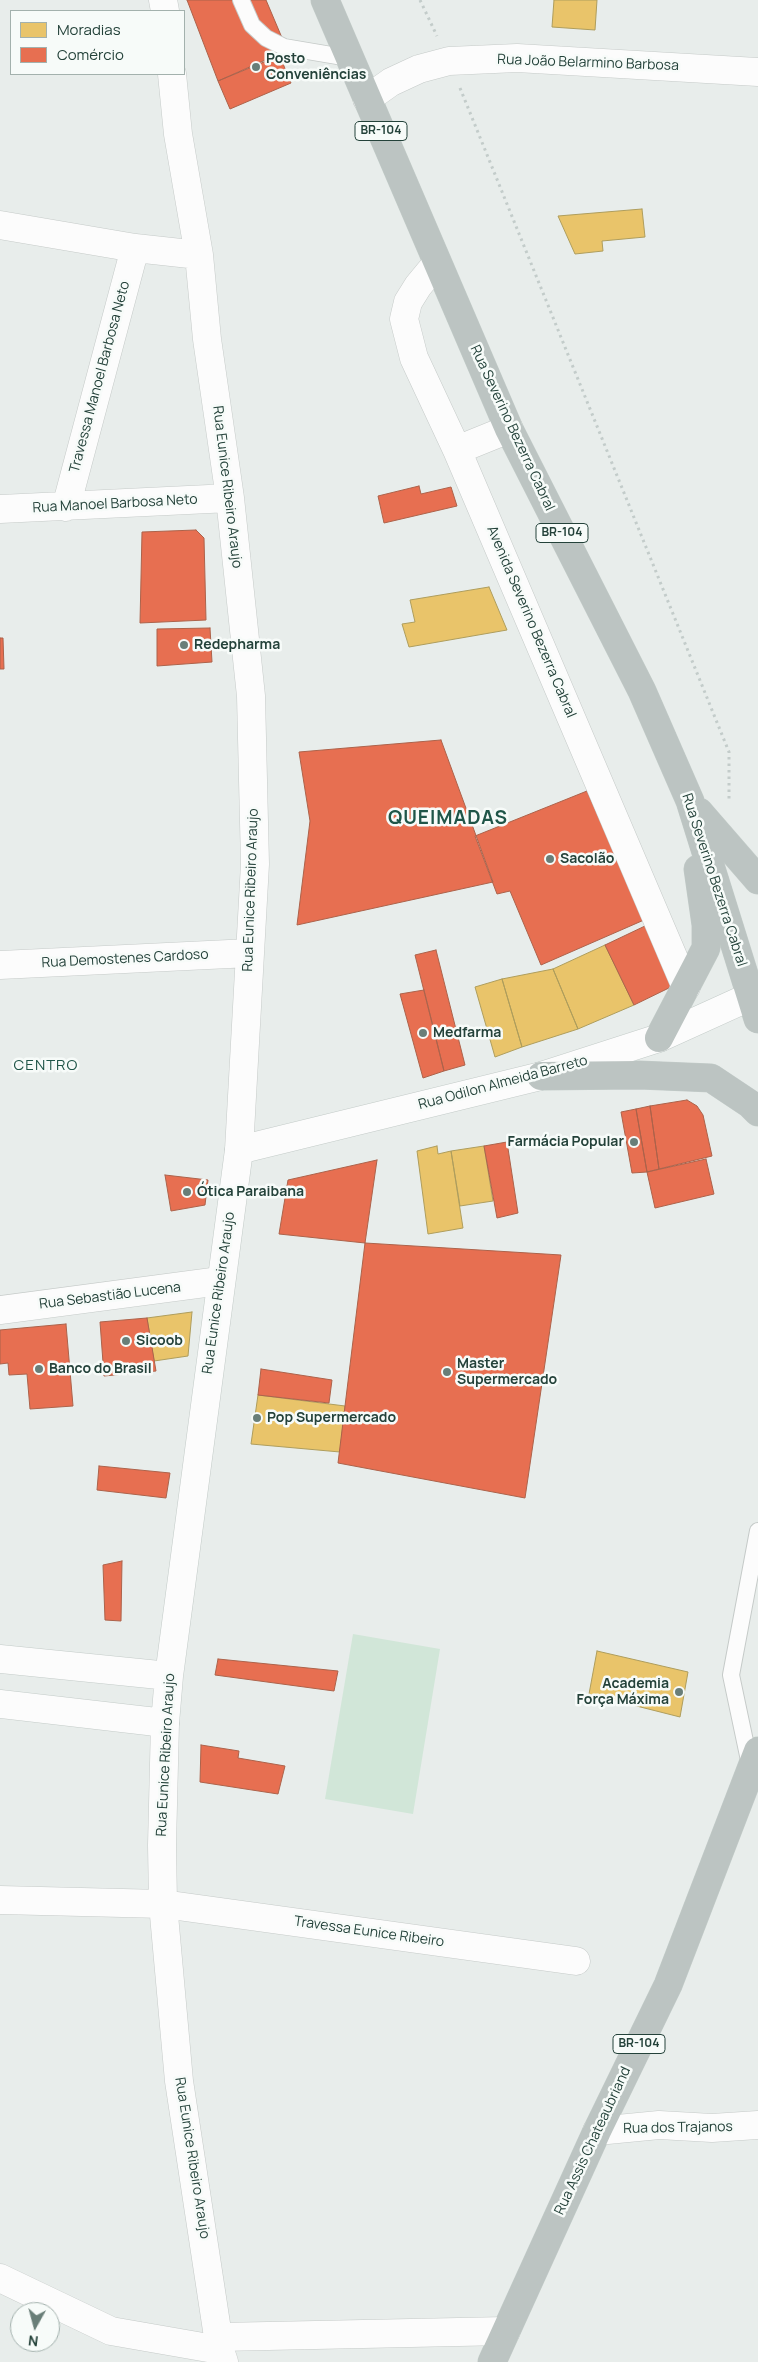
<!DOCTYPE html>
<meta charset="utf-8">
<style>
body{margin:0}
#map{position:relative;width:758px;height:2362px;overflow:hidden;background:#e8edeb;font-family:Manrope,sans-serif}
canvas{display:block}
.legend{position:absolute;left:10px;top:10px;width:175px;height:65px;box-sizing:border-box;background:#f7fbf9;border:1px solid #a3b1ad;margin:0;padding:6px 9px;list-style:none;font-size:15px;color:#24423a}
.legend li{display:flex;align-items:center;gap:10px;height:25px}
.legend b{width:25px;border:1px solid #a3b1ad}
.north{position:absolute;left:10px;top:2302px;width:50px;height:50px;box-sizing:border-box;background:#f7fbf9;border:1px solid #a3b1ad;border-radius:50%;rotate:187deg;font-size:14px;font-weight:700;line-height:20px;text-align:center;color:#24423a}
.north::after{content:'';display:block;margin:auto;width:18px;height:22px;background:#697e78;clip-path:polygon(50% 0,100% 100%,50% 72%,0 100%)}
</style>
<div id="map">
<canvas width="758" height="2362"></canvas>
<ul class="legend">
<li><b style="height:14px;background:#e9c46a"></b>Moradias</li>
<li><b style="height:14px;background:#e76f51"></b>Comércio</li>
</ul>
<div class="north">N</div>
</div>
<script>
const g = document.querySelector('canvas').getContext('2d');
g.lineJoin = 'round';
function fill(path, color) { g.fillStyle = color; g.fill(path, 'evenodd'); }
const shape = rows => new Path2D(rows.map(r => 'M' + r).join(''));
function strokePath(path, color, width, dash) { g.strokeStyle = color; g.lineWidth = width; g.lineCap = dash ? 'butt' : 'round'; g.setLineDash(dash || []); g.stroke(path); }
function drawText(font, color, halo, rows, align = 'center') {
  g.font = font + ' Manrope,sans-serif'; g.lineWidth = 5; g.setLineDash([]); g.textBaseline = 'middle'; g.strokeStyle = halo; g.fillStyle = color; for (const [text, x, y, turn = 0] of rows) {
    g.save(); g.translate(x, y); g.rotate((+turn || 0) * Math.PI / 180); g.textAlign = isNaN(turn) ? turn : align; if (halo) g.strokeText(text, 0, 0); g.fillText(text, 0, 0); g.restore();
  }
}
fill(shape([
 [353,1634,440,1649,413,1814,325,1799]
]), '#d1e6d8');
const homes = shape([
 [554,0,597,0,595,30,552,27,554,0],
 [642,209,645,237,602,241,603,251,575,254,558,216,642,209],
 [489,587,507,630,409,647,402,624,415,622,410,600,489,587],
 [605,945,634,1005,578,1029,553,969,605,945],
 [553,969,578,1029,522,1047,502,979,553,969],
 [502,979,522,1047,495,1057,475,987,502,979],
 [437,1146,438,1154,451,1151,463,1228,428,1234,417,1151,437,1146],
 [484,1146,493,1201,460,1206,451,1151,484,1146],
 [192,1312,188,1356,154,1361,147,1318,192,1312],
 [258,1395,345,1406,340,1452,251,1444,258,1395],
 [597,1651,688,1672,680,1717,589,1694,597,1651]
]);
fill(homes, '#e9c46a');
strokePath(homes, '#ae9d5c', 1);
const shops = shape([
 [187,0,266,0,288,52,218,81,187,0],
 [279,54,291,83,230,109,218,81,279,54],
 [419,486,421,494,451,487,457,506,384,523,378,496,419,486],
 [196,530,204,538,206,620,140,623,142,532,196,530],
 [210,628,212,662,157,666,157,629,210,628],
 [0,638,3,638,4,669,0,669,0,638],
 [441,740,493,882,297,925,310,821,299,752,441,740],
 [587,791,644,920,541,965,510,891,497,894,475,836,587,791],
 [645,926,673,986,634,1005,605,945,645,926],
 [436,950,465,1065,444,1071,415,955,436,950],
 [424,990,444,1071,423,1078,400,994,424,990],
 [687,1100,697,1106,703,1115,712,1156,659,1169,650,1106,687,1100],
 [650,1106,659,1169,647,1172,636,1109,650,1106],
 [636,1109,647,1172,632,1173,621,1112,636,1109],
 [507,1142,518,1213,497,1218,484,1146,507,1142],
 [706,1159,714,1194,655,1208,647,1172,706,1159],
 [377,1160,365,1243,279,1234,288,1180,377,1160],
 [165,1175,208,1180,205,1205,171,1211,165,1175],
 [365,1243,561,1255,525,1498,338,1463,365,1243],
 [147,1318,156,1371,104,1376,100,1322,147,1318],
 [66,1324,73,1406,30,1409,27,1374,9,1375,8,1363,0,1364,0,1330,66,1324],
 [261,1369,332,1380,329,1403,258,1395,261,1369],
 [99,1466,170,1473,166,1498,97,1490,99,1466],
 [122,1561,121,1621,105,1620,103,1565,122,1561],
 [218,1659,338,1671,334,1691,215,1675,218,1659],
 [201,1745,239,1751,238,1758,285,1766,278,1794,200,1782,201,1745]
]);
fill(shops, '#e76f51');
strokePath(shops, '#ac624a', 1);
const lane = shape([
 [241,0,252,25,266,38,284,47,349,58],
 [750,1765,731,1675,758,1531]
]);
const street = shape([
 [163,0,165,11],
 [172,74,178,134,199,255,207,339,230,498,251,696,255,864,239,1150],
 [367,99,391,82,419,69,449,61,517,58,758,72],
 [0,225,135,248,199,255],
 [437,263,418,286,408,302,404,319,414,358,457,450,686,987],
 [457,450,509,429],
 [66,507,135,248],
 [0,509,230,498],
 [0,965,250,953],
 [0,1310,220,1281],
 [165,1723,162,1845,163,1904,179,2081,220,2350,224,2362],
 [0,1900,163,1904,576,1961],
 [597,2131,659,2125,712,2128,758,2125],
 [0,2278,111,2331,220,2350],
 [220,2337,506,2331]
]);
const secondary = shape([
 [0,1659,169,1676],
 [0,1704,165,1723,169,1676,239,1150,541,1076,659,1038,758,993]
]);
const highway = shape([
 [325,0,509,429,642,691,690,801,758,1019],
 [699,812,758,880],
 [659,1038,706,948,706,925,698,869],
 [541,1076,639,1075,711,1078,750,1104,758,1112],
 [492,2362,597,2131,668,1985,758,1751]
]);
strokePath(lane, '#c5cac8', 18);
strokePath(street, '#c5cac8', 29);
strokePath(secondary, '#c3cbc8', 29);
strokePath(highway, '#c3ccc9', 29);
strokePath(shape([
 [420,0,437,36],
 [460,88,729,752,729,802]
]), '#c3ccca', 3, [2.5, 4]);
strokePath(lane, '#fcfcfc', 16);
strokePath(street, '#fcfcfc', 28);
strokePath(secondary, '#fcfcfc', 28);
strokePath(highway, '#bcc4c2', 28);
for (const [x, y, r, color] of [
 [256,67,5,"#697e78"],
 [184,645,5,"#697e78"],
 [550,859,5,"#697e78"],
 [423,1033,5,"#697e78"],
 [634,1142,5,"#697e78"],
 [187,1192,5,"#697e78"],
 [126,1341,5,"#697e78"],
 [39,1369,5,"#697e78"],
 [447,1372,5,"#697e78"],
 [257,1418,5,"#697e78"],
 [679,1692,5,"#697e78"]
]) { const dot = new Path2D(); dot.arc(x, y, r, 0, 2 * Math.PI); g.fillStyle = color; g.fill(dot); strokePath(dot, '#f7fbf9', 2); }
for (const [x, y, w] of [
 [381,131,52],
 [562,533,52],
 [639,2044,52]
]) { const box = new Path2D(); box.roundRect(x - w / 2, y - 9.5, w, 19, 4); g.fillStyle = '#f7fbf9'; g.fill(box); strokePath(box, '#24423a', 1); }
drawText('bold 12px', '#24423a', null, [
 ["BR-104",381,131],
 ["BR-104",562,533],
 ["BR-104",639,2044]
]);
drawText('bold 14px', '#24423a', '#f7fbf9', [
 ["Posto",266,59],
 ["Conveniências",266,75],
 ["Redepharma",194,645],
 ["Sacolão",560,859],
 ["Medfarma",433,1033],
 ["Farmácia Popular",624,1142,"right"],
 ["Ótica Paraibana",197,1192],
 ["Sicoob",136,1341],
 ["Master",457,1364],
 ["Supermercado",457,1380],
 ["Banco do Brasil",49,1369],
 ["Pop Supermercado",267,1418],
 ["Academia",669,1684,"right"],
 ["Força Máxima",669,1700,"right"]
], 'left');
drawText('14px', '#24423a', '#f7fbf9', [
 ["Rua João Belarmino Barbosa",588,63,2],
 ["Travessa Manoel Barbosa Neto",100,377,-75],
 ["Rua Severino Bezerra Cabral",512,428,65],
 ["Rua Eunice Ribeiro Araujo",227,487,83],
 ["Rua Manoel Barbosa Neto",115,504,-3],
 ["Avenida Severino Bezerra Cabral",531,622,67],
 ["Rua Severino Bezerra Cabral",714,880,72],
 ["Rua Eunice Ribeiro Araujo",251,890,-88],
 ["Rua Demostenes Cardoso",125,959,-3],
 ["Rua Odilon Almeida Barreto",503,1083,-15],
 ["Rua Eunice Ribeiro Araujo",219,1293,-82],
 ["Rua Sebastião Lucena",110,1296,-7],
 ["Rua Eunice Ribeiro Araujo",166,1755,-87],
 ["Travessa Eunice Ribeiro",369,1932,8],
 ["Rua dos Trajanos",678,2128,-1],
 ["Rua Assis Chateaubriand",593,2141,-65],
 ["Rua Eunice Ribeiro Araujo",192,2158,81]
]);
g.letterSpacing = '1px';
drawText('15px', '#1f5548', '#f7fbf9', [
 ["CENTRO",46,1066]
]);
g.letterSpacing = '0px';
g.letterSpacing = '1px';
drawText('bold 19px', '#1f5548', '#f7fbf9', [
 ["QUEIMADAS",448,819]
]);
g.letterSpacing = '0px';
</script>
